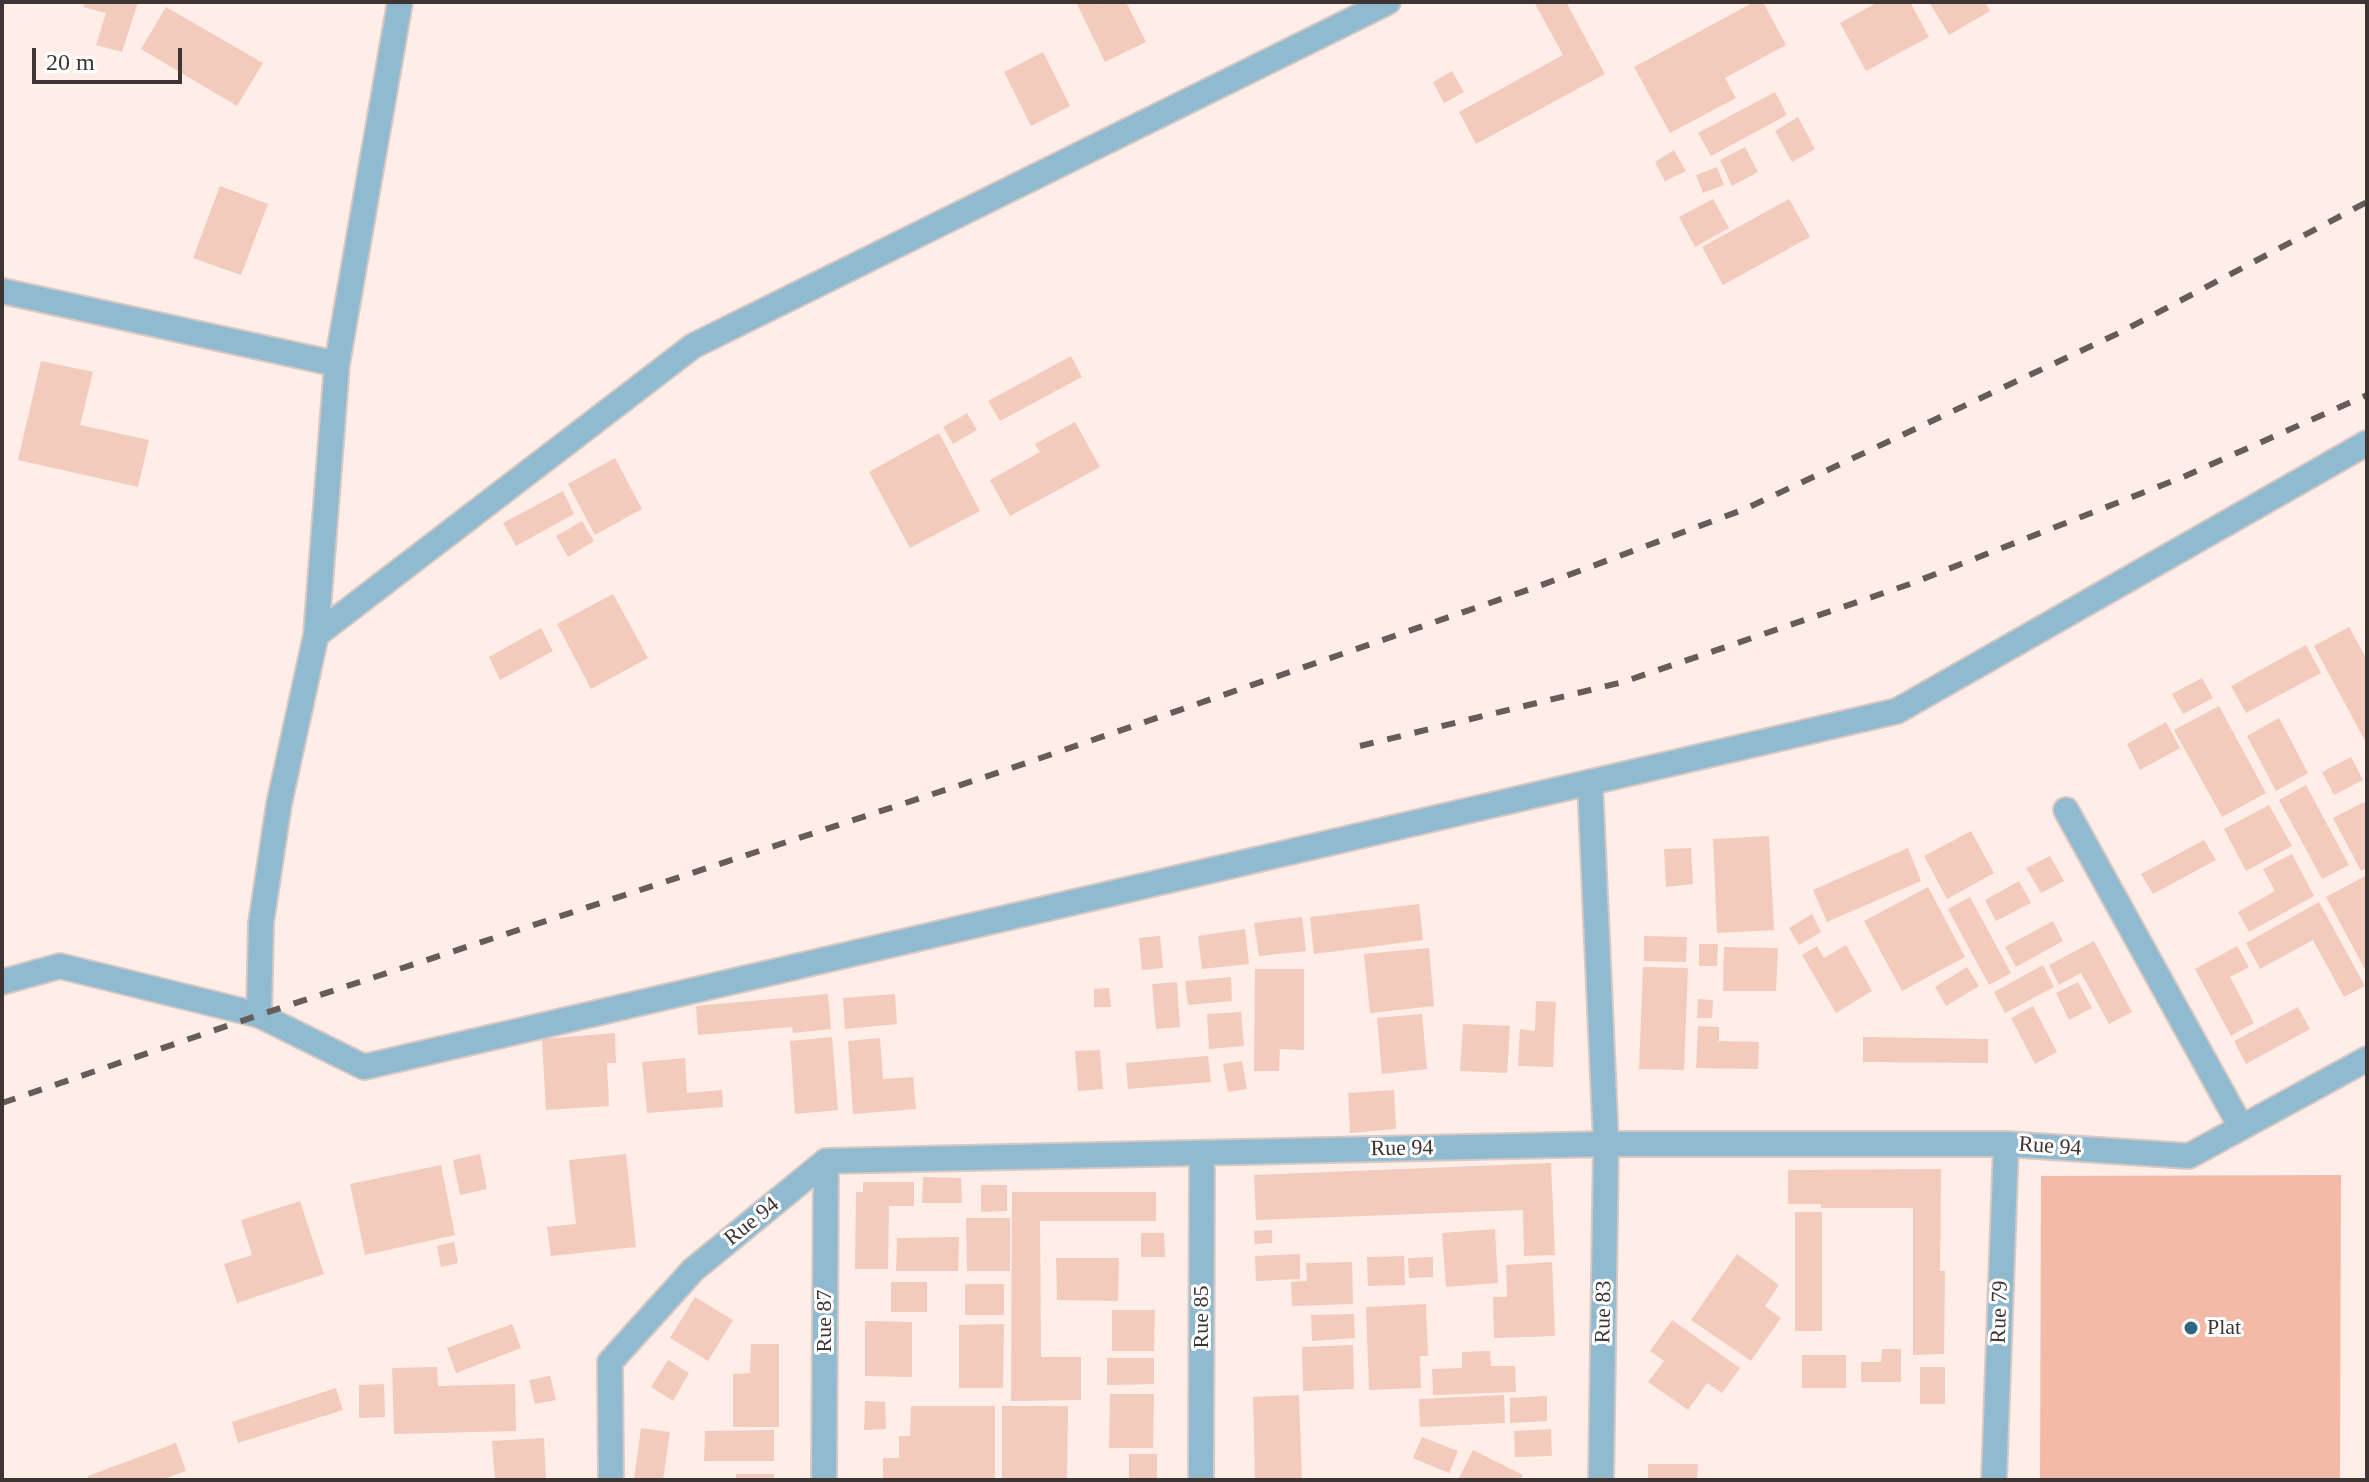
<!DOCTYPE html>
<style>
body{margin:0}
#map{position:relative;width:2369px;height:1482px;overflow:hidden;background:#ffede7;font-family:"Times New Roman",serif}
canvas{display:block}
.frame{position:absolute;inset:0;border:4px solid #3c3533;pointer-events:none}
.scale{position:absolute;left:32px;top:48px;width:150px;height:36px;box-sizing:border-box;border:4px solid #3c3533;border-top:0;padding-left:10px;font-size:24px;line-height:28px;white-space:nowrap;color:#3c3533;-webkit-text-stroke:6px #fff;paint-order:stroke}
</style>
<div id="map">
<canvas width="2369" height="1482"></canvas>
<div class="frame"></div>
<div class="scale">20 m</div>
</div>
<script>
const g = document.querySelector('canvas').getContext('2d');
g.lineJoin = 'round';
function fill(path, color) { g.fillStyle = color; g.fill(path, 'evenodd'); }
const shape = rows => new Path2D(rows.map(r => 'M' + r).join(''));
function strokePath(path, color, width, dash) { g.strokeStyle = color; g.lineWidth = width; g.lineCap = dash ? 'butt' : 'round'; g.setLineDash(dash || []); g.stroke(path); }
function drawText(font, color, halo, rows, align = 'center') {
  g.font = font + ' "Times New Roman",serif'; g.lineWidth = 6; g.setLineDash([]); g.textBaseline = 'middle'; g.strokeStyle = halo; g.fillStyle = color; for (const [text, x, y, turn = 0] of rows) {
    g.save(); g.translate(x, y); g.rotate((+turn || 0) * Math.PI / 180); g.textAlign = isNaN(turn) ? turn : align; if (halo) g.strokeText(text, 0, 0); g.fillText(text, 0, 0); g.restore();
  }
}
fill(shape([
 [2341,1175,2340,1480,2040,1480,2041,1176]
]), '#f3bba7');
fill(shape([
 [85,2,138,2,122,52,96,45,106,13,83,7],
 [1081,2,1097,2,1098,5,1105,2,1126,2,1146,42,1105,62,1077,4],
 [1534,2,1566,2,1605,74,1476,144,1459,112,1563,55],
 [1754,2,1763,2,1786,45,1725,78,1736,98,1670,133,1634,67],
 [1878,2,1910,2,1929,37,1866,71,1840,23],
 [1929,2,1985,2,1990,11,1949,35],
 [166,7,263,63,237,106,141,49],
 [1043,52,1070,106,1031,126,1004,72],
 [1452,71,1464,92,1444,103,1433,82],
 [1775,92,1787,115,1711,156,1698,133],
 [1798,117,1815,149,1792,162,1775,131],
 [1745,147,1758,172,1732,186,1720,160],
 [1674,150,1686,171,1665,181,1655,162],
 [1717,167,1724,185,1703,193,1696,175],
 [220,186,268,204,241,275,193,258],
 [1713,199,1729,228,1695,247,1679,217],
 [1789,199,1810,237,1723,285,1702,247],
 [1071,356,1082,377,1000,421,988,401],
 [41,361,93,372,80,425,149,440,138,487,18,460],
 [967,413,977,430,953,444,943,427],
 [1075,422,1100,467,1010,516,990,480,1040,452,1035,444],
 [939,433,980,511,910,548,869,472],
 [615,458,642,509,595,535,568,484],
 [563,491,574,514,516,546,503,523],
 [582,521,594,541,568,557,556,536],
 [613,594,648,658,591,689,557,624],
 [2349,627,2367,660,2367,738,2364,739,2314,646],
 [541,628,553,651,500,680,489,657],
 [2306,645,2321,673,2246,713,2231,686],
 [2202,678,2213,698,2183,714,2172,694],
 [2219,706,2266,793,2222,817,2174,730],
 [2279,718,2308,773,2276,791,2247,736],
 [2166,722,2180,748,2140,770,2127,744],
 [2351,757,2363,780,2334,795,2322,772],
 [2306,785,2349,865,2322,879,2279,800],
 [2364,802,2367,808,2367,868,2361,871,2333,818],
 [2269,805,2292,846,2246,871,2224,829],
 [1971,831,1994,873,1947,899,1924,856],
 [1769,836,1774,930,1717,933,1713,839],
 [2204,840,2216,860,2153,894,2141,874],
 [1691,848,1693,884,1666,887,1664,849],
 [1908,848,1921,881,1827,922,1813,890],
 [2292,854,2314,896,2249,932,2238,912,2275,891,2263,869],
 [2050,856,2064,881,2041,893,2026,868],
 [2367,875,2367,973,2326,897],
 [2019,881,2031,903,1996,921,1985,900],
 [1928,887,1965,957,1902,991,1864,921],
 [1970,897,2011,973,1989,985,1948,909],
 [2319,902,2365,986,2344,997,2313,940,2260,969,2246,943],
 [1419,904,1423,940,1314,954,1310,917],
 [1812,914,1821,932,1799,945,1789,928],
 [1302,917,1306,951,1259,956,1254,923],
 [2053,921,2063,941,2016,967,2005,947],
 [1245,929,1249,964,1202,969,1198,936],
 [1160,936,1163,968,1142,970,1139,938],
 [1644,936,1687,937,1686,962,1644,961],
 [2094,941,2132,1012,2109,1024,2081,973,2059,985,2049,965],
 [1699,944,1718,944,1717,966,1699,966],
 [1846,945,1872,991,1836,1013,1802,955,1817,946,1824,958],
 [2237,946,2249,967,2230,977,2254,1023,2231,1036,2195,969],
 [1724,947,1778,948,1776,991,1723,991],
 [1429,948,1434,1006,1370,1013,1364,954],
 [2043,965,2054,987,2005,1013,1994,992],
 [1643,967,1688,968,1684,1070,1639,1069],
 [1967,967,1979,986,1946,1006,1935,987],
 [1255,969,1304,969,1304,1050,1280,1049,1279,1071,1254,1071],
 [1231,977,1232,1001,1188,1005,1185,981],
 [1177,982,1180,1027,1156,1029,1152,984],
 [2078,982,2092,1008,2069,1020,2056,993],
 [1109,988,1111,1007,1094,1007,1094,989],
 [828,994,831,1029,793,1033,792,1027,698,1035,696,1006],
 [895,994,897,1024,845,1029,843,998],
 [1698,999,1713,1000,1712,1018,1697,1018],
 [1536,1001,1556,1002,1553,1067,1518,1066,1520,1029,1535,1031],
 [2033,1006,2057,1052,2035,1064,2011,1018],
 [2298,1007,2310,1029,2246,1064,2234,1041],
 [1241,1012,1244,1046,1209,1049,1207,1014],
 [1422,1014,1427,1069,1382,1074,1377,1018],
 [1463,1024,1510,1026,1507,1073,1460,1071],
 [1698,1026,1719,1027,1719,1041,1759,1042,1758,1069,1696,1068],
 [615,1033,616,1063,607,1063,609,1106,546,1110,542,1039],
 [832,1037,838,1110,795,1114,790,1041],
 [1863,1037,1988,1039,1988,1063,1863,1062],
 [880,1038,883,1079,913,1077,916,1109,853,1114,848,1041],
 [1100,1050,1103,1089,1078,1091,1075,1051],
 [1208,1056,1211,1082,1128,1089,1126,1063],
 [685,1058,687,1093,722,1090,723,1107,647,1113,642,1062],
 [1242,1061,1247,1089,1228,1092,1223,1064],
 [1394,1090,1396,1129,1350,1133,1348,1093],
 [480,1154,487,1189,460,1195,453,1160],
 [626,1154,636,1247,551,1256,547,1227,576,1224,569,1160],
 [1551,1163,1555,1255,1524,1256,1523,1210,1256,1220,1254,1175],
 [441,1165,455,1235,365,1255,350,1184],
 [1941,1169,1940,1271,1945,1271,1944,1354,1913,1355,1913,1208,1821,1208,1821,1204,1788,1204,1788,1170],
 [923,1177,961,1178,962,1203,922,1203],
 [863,1182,914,1182,914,1206,889,1206,888,1269,855,1269,856,1192,863,1192],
 [981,1185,1007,1185,1007,1211,981,1212],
 [1012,1192,1156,1192,1156,1221,1040,1221,1041,1357,1081,1357,1081,1400,1011,1401],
 [300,1201,324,1274,237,1303,224,1264,252,1255,241,1220],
 [1795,1212,1822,1212,1822,1331,1795,1331],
 [966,1218,1010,1218,1010,1271,967,1271],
 [1495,1229,1498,1283,1446,1287,1442,1233],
 [1272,1230,1272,1243,1255,1244,1254,1231],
 [1141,1233,1164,1233,1165,1257,1141,1257],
 [959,1237,958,1271,896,1271,897,1238],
 [454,1242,458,1263,441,1267,437,1246],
 [1300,1254,1300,1279,1256,1281,1255,1256],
 [1737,1254,1779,1285,1765,1306,1781,1318,1751,1361,1691,1320],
 [1404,1256,1405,1285,1368,1286,1367,1257],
 [1433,1257,1433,1277,1409,1278,1408,1258],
 [1056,1258,1119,1258,1118,1301,1057,1300],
 [1352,1262,1353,1304,1292,1306,1291,1282,1307,1281,1306,1263],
 [1552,1262,1555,1336,1494,1338,1493,1297,1507,1297,1506,1265],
 [891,1282,927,1282,927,1312,891,1312],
 [965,1284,1004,1284,1004,1315,965,1315],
 [695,1297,733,1320,708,1361,670,1338],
 [1426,1304,1428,1356,1420,1356,1421,1388,1369,1390,1366,1307],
 [1112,1310,1155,1310,1154,1351,1112,1351],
 [1354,1314,1355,1338,1312,1341,1311,1315],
 [1672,1320,1740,1368,1722,1393,1707,1383,1688,1410,1648,1382,1664,1361,1650,1351],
 [865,1321,912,1322,912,1377,865,1376],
 [512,1324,521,1348,456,1373,447,1348],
 [1004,1324,1003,1388,959,1388,959,1325],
 [751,1344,779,1344,779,1427,733,1427,733,1374,750,1373],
 [1353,1345,1354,1389,1303,1391,1302,1347],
 [1882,1349,1901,1349,1901,1382,1861,1382,1861,1362,1881,1362],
 [1490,1351,1491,1366,1515,1366,1516,1392,1433,1395,1432,1369,1462,1368,1462,1352],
 [1802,1355,1846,1355,1846,1388,1802,1388],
 [1107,1358,1154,1358,1154,1384,1107,1385],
 [668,1360,689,1373,673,1401,651,1387],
 [437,1367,438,1386,515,1384,516,1431,394,1434,392,1368],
 [1920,1367,1945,1367,1945,1404,1920,1404],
 [550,1376,556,1400,535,1404,529,1380],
 [384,1384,385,1417,359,1418,359,1385],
 [336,1388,343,1410,238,1443,232,1422],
 [1110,1394,1154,1394,1153,1448,1109,1448],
 [1299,1395,1302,1480,1255,1480,1253,1397],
 [1504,1395,1505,1423,1420,1427,1419,1399],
 [1547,1396,1547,1421,1510,1423,1510,1398],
 [865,1401,885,1402,886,1429,864,1430],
 [911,1406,995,1406,995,1480,883,1480,883,1458,899,1458,899,1436,910,1436],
 [1002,1406,1068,1406,1067,1480,1002,1480],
 [641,1428,670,1432,663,1480,634,1480],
 [1551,1429,1552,1456,1515,1457,1514,1431],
 [774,1430,774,1461,704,1461,705,1431],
 [1422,1437,1458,1451,1449,1473,1413,1458],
 [544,1438,546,1480,495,1480,492,1441],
 [176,1443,186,1471,161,1480,88,1480,88,1476],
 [1473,1450,1523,1475,1520,1480,1458,1480],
 [1129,1454,1157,1454,1157,1480,1129,1480],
 [1648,1464,1698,1464,1697,1480,1648,1480],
 [736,1474,774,1474,774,1480,736,1480]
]), '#f2cbbd');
const service = shape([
 [1590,782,1606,1144],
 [2,982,60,966,259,1015,364,1067,1897,711,2367,443]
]);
const minor = shape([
 [2,291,337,364],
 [316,635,337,364,400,2],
 [2066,810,2241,1127],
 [259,1015,261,923,279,804,316,635,693,346,1388,2],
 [611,1480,610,1362,693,1270,826,1161,1606,1144,2006,1144,2189,1156,2367,1059],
 [824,1480,826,1161],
 [1201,1480,1202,1154],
 [1601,1480,1606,1144],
 [1994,1480,2006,1144]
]);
strokePath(service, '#d8c8c3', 28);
strokePath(minor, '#d8c8c3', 28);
strokePath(service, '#8fbad0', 24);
strokePath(minor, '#8fbad0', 24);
strokePath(shape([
 [1360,746,1623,682,1910,584,2183,477,2367,395],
 [2,1103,259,1015,1000,772,1539,586,1745,509,2121,332,2367,202]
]), '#665d5a', 6, [14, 14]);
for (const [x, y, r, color] of [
 [2191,1328,8,"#2d6780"]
]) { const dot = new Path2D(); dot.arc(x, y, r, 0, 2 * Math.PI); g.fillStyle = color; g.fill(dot); strokePath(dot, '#fff', 3); }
drawText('22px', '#3c3533', '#fff', [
 ["Rue 94",2050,1147,4],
 ["Rue 94",1402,1149,-1],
 ["Rue 94",752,1222,-39],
 ["Rue 83",1604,1312,-89],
 ["Rue 79",2000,1312,-88],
 ["Rue 85",1202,1317,-90],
 ["Rue 87",825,1321,-90]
]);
drawText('22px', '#3c3533', '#fff', [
 ["Plat",2207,1328]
], 'left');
</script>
